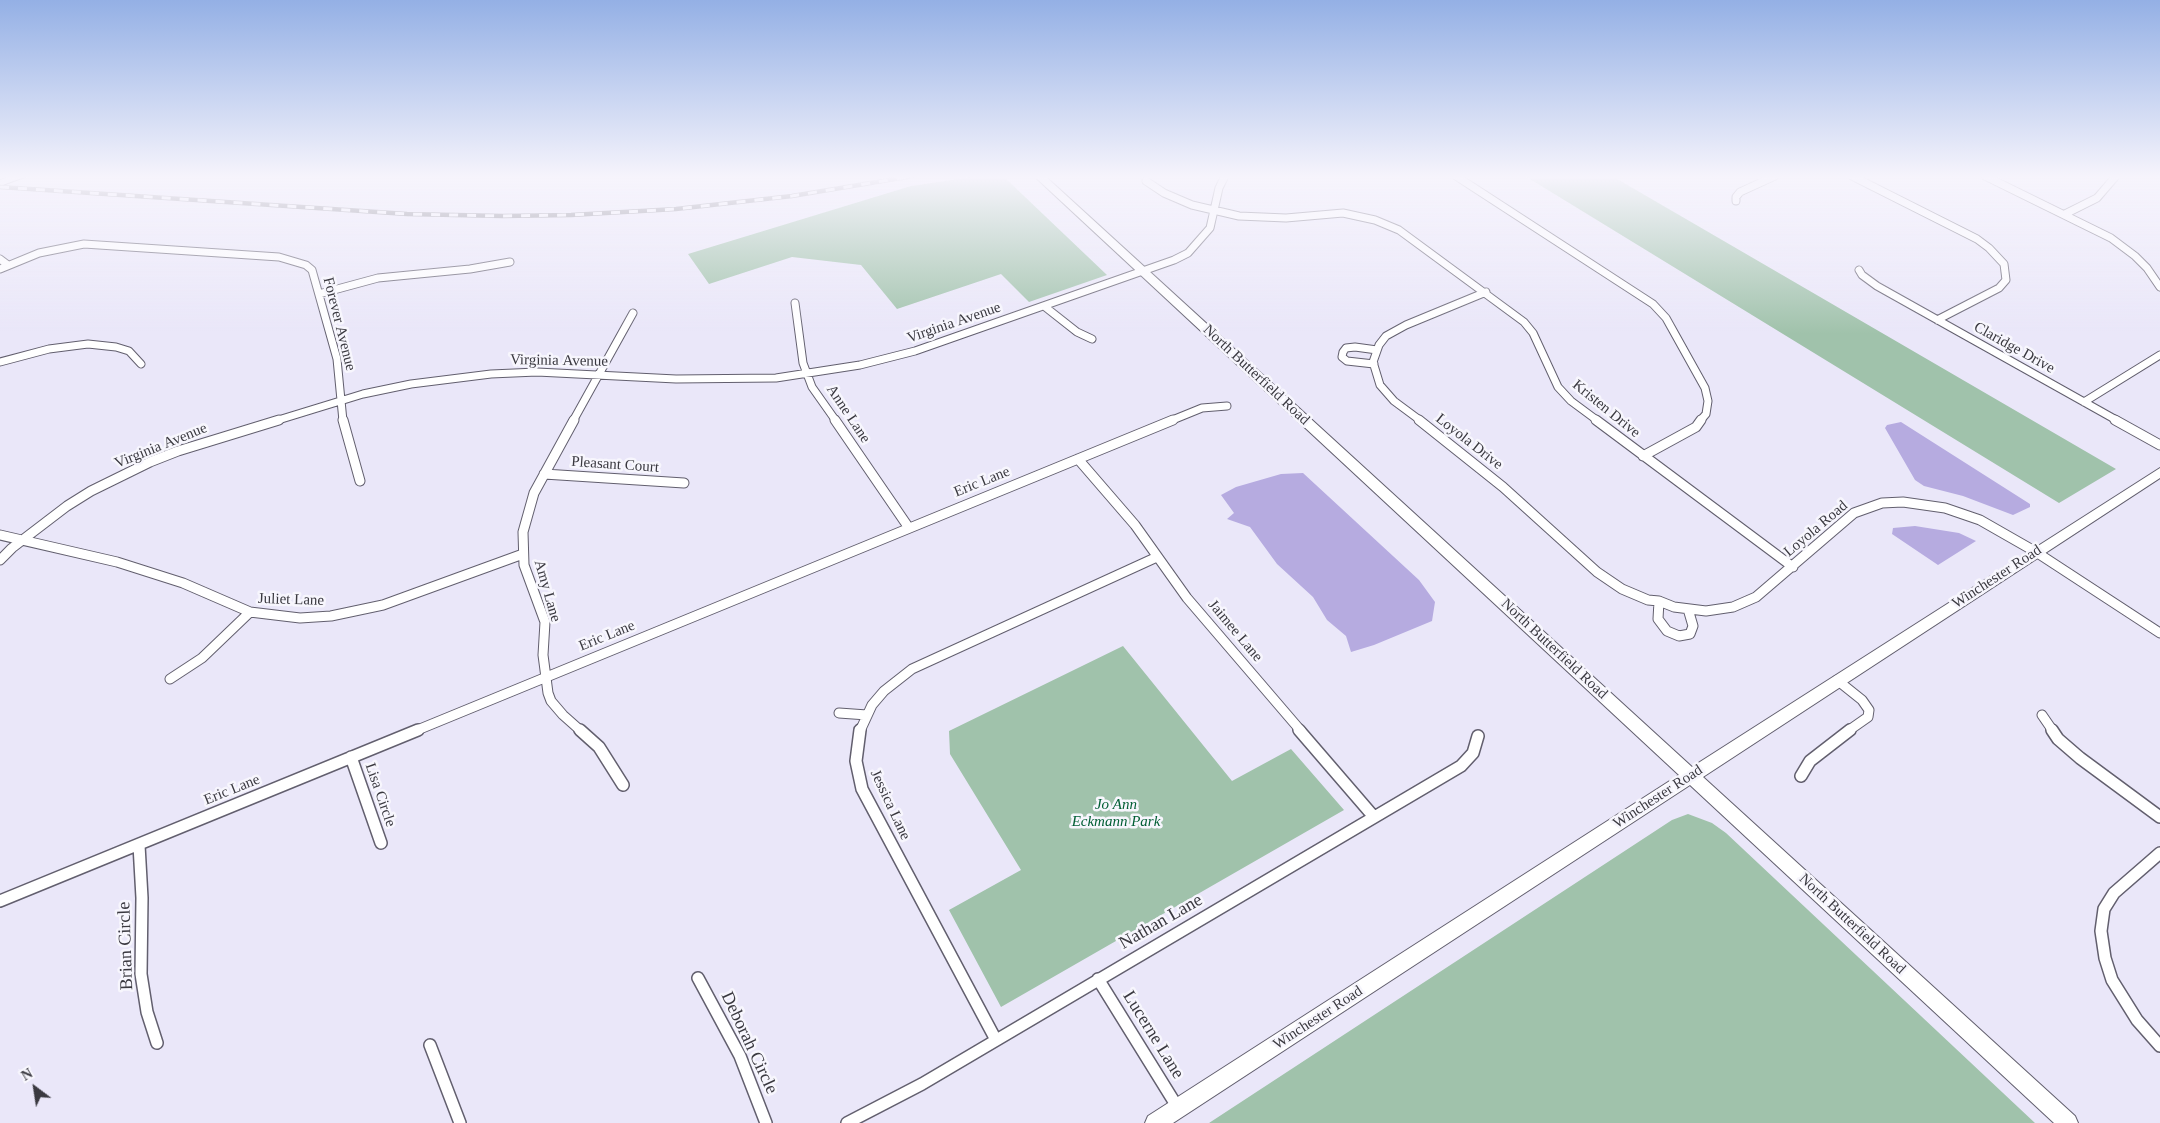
<!DOCTYPE html>
<style>
body{margin:0}
#map{position:relative;width:2160px;height:1123px;overflow:hidden;background:#eae7f9;font-family:Georgia,serif}
canvas{display:block}
.north{position:absolute;left:10px;top:1063px;width:50px;height:50px;-webkit-text-stroke:4px #f7f6fd;paint-order:stroke;rotate:329deg;font-size:14px;font-weight:700;line-height:20px;text-align:center;color:#3a3940}
.north::after{content:'';display:block;margin:auto;width:18px;height:22px;background:#3a3940;clip-path:polygon(50% 0,100% 100%,50% 72%,0 100%)}
</style>
<div id="map">
<canvas width="2160" height="1123"></canvas>
<div class="north">N</div>
</div>
<script>
const g = document.querySelector('canvas').getContext('2d');
g.lineJoin = 'round';
function fill(path, color) { g.fillStyle = color; g.fill(path, 'evenodd'); }
const shape = rows => new Path2D(rows.map(r => 'M' + r).join(''));
function strokePath(path, color, width, dash) { g.strokeStyle = color; g.lineWidth = width; g.lineCap = dash ? 'butt' : 'round'; g.setLineDash(dash || []); g.stroke(path); }
function drawText(font, color, halo, rows, align = 'center') {
  g.font = font + ' Georgia,serif'; g.lineWidth = 5; g.setLineDash([]); g.textBaseline = 'middle'; g.strokeStyle = halo; g.fillStyle = color; for (const [text, x, y, turn = 0] of rows) {
    g.save(); g.translate(x, y); g.rotate((+turn || 0) * Math.PI / 180); g.textAlign = isNaN(turn) ? turn : align; if (halo) g.strokeText(text, 0, 0); g.fillText(text, 0, 0); g.restore();
  }
}
fill(shape([
 [979,176,1003,176,1107,275,1029,302,1001,274,897,309,861,265,792,257,709,284,688,254,911,186],
 [1525,176,1612,176,2116,469,2059,503],
 [1123,646,1232,781,1291,749,1344,810,1001,1007,949,910,1021,870,950,754,949,731],
 [1688,814,1712,823,1726,833,2035,1123,1209,1123,1672,820]
]), '#a0c2ab');
fill(shape([
 [1901,422,2030,504,2030,507,2013,515,1963,496,1924,486,1915,480,1885,428,1887,425],
 [1303,473,1419,580,1435,602,1432,621,1374,645,1351,652,1346,636,1327,620,1313,597,1277,564,1250,527,1227,519,1234,513,1221,495,1236,487,1281,474],
 [1915,526,1959,533,1976,541,1938,565,1892,534,1893,528]
]), '#b6abe0');
const minorFar2 = shape([
 [1456,176,1653,304,1666,318,1705,388,1708,401,1706,414,1700,421],
 [1852,176,1977,239,1989,248,2004,264,2006,280,1999,288,1937,320],
 [1985,176,2111,238,2135,256,2147,268,2160,287],
 [1146,181,1164,193,1192,205,1239,216,1286,218,1343,213,1375,220,1399,230,1524,322,1533,333,1558,387,1571,401,1598,421],
 [1736,201,1736,197,1740,192,1775,176],
 [2065,214,2097,198,2116,176],
 [0,259,8,265],
 [0,269,39,253,84,244,279,257,306,265,312,270,337,359,343,421],
 [1859,270,1862,275,1877,286,2118,421],
 [319,294,378,278,470,269,510,262],
 [795,303,803,363,812,387,836,421],
 [1044,306,1077,332,1092,339],
 [0,362,49,349,88,344,116,347,129,351,141,364],
 [1374,364,1347,361,1342,357,1343,352,1346,348,1355,347,1377,350],
 [2084,402,2160,355],
 [275,421,363,394,411,384,491,374,537,372,676,379,776,378,860,365,915,351,1174,260,1188,253,1210,228,1219,188,1225,176],
 [573,421,633,313],
 [1170,421,1202,408,1227,406],
 [1421,421,1394,401,1380,385,1373,362,1379,345,1386,336,1406,325,1486,292]
]);
const minorFar1 = shape([
 [343,420,360,481],
 [574,420,534,493,523,532,524,565,545,622,543,655,548,693,551,701,563,715,581,731],
 [835,420,909,528],
 [1419,420,1503,487,1597,572,1622,589,1648,600,1659,601,1674,607,1706,611,1733,607,1756,597,1854,513,1882,503,1903,502,1945,508,1980,520,2036,552,2160,633],
 [1596,420,1793,567],
 [2115,420,2160,445],
 [1643,456,1696,427,1701,420],
 [1078,459,1135,525,1187,598,1301,731],
 [544,474,684,483],
 [0,535,117,562,183,583,250,612,300,618,331,616,383,605,523,554],
 [0,560,12,548,67,506,91,491,150,462,178,451,279,420],
 [1659,601,1658,619,1667,631,1679,636,1690,634,1693,626,1688,609],
 [170,679,202,658,250,612],
 [1837,680,1862,700,1869,710,1868,717,1848,731],
 [839,713,867,715],
 [2042,715,2053,731],
 [415,731,1173,420],
 [860,731,872,705,884,691,912,669,1157,557]
]);
const minor = shape([
 [580,730,599,747,623,785],
 [860,730,856,761,862,789,996,1040],
 [1299,730,1374,817],
 [2052,730,2058,739,2080,758,2160,817],
 [351,757,381,843],
 [1801,776,1810,761,1850,730],
 [139,845,142,898,141,974,147,1012,157,1043],
 [2160,853,2114,893,2104,909,2101,931,2105,958,2112,980,2137,1020,2160,1046],
 [0,901,418,730],
 [698,978,740,1056,766,1123],
 [1098,979,1178,1108],
 [430,1045,460,1123],
 [847,1123,922,1084,1461,766,1473,753,1478,736]
]);
const secondary = shape([
 [11,176,27,176,0,186,0,180,11,176],
 [1034,176,1045,176,1692,767,2160,468,2160,478,1703,777,2075,1116,2078,1123,2054,1123,1690,785,1173,1123,1145,1123,1148,1116,1679,775,1034,176]
]);
strokePath(minorFar2, '#625f6e', 9);
strokePath(minorFar1, '#625f6e', 11);
strokePath(minor, '#625f6e', 14);
strokePath(secondary, '#625f6e', 2);
strokePath(minorFar2, '#fff', 7);
strokePath(minorFar1, '#fff', 9);
strokePath(minor, '#fff', 11);
fill(secondary, '#fff');
const rail = shape([
 [0,187,407,214,503,216,571,215,676,209,792,196,913,176]
]);
strokePath(rail, '#76757f', 4.5);
strokePath(rail, '#f7f6fd', 3, [9]);
const sky = g.createLinearGradient(0, 0, 0, 334);
sky.addColorStop(0, '#94b0e5');
sky.addColorStop(0.53, '#f6f4fc');
sky.addColorStop(1, '#f6f4fc00');
g.fillStyle = sky;
g.fillRect(0, 0, 2160, 334);
drawText('15px', '#3a3940', '#f7f6fd', [
 ["Virginia Avenue",954,323,-19],
 ["Forever Avenue",339,324,76],
 ["Claridge Drive",2014,348,29],
 ["Virginia Avenue",559,361,1],
 ["North Butterfield Road",1256,375,43],
 ["Kristen Drive",1606,409,39],
 ["Anne Lane",848,414,56],
 ["Loyola Drive",1469,442,38],
 ["Virginia Avenue",161,446,-22],
 ["Pleasant Court",615,465,4],
 ["Eric Lane",982,482,-22],
 ["Loyola Road",1816,529,-40],
 ["Winchester Road",1997,577,-33],
 ["Amy Lane",547,591,74],
 ["Juliet Lane",291,600,2],
 ["Jaimee Lane",1235,631,50],
 ["Eric Lane",607,636,-22],
 ["North Butterfield Road",1554,649,43],
 ["Eric Lane",232,790,-22],
 ["Lisa Circle",380,795,71],
 ["Winchester Road",1658,797,-33],
 ["Jessica Lane",890,805,65],
 ["North Butterfield Road",1852,924,43],
 ["Winchester Road",1318,1018,-33]
]);
drawText('italic 15px', '#005e34', '#f7f6fd', [
 ["Jo Ann",1116,805],
 ["Eckmann Park",1116,822]
]);
drawText('18px', '#3a3940', '#f7f6fd', [
 ["Nathan Lane",1161,922,-30],
 ["Brian Circle",126,946,-92],
 ["Lucerne Lane",1153,1035,58],
 ["Deborah Circle",749,1043,65]
]);
</script>
